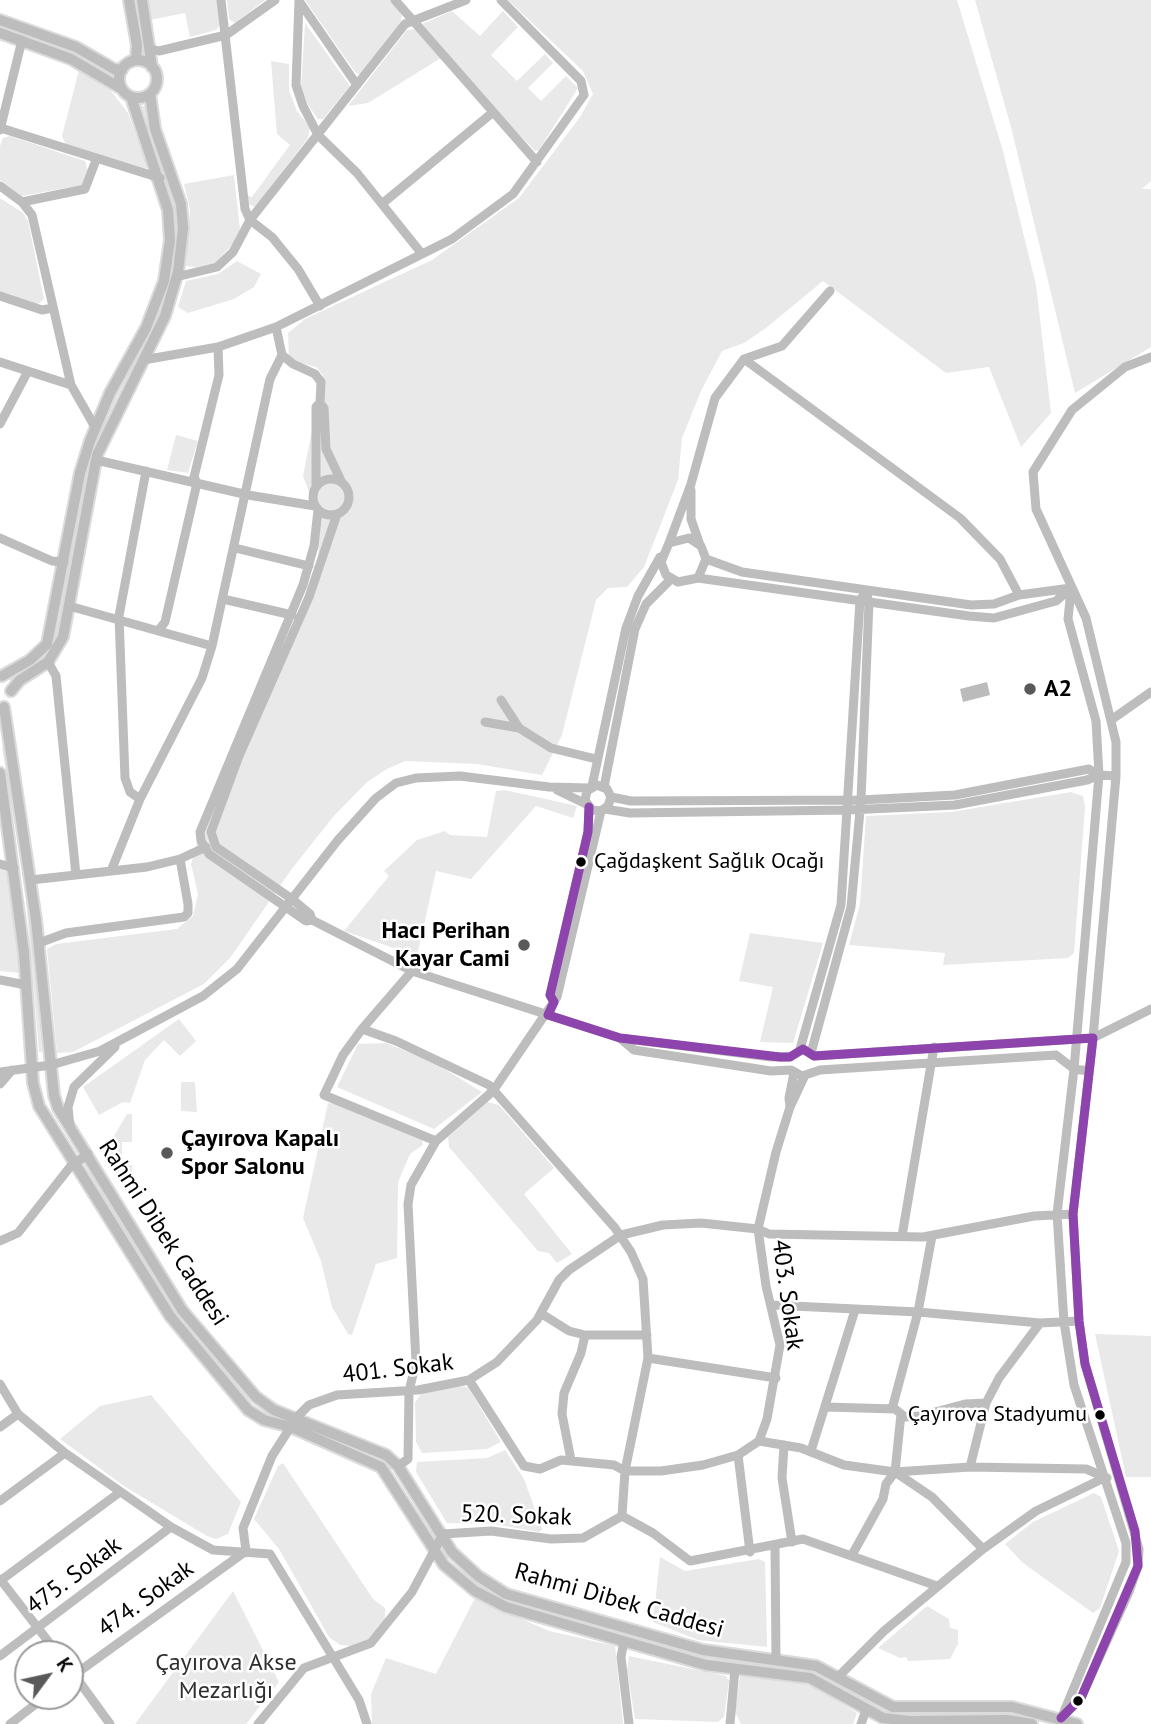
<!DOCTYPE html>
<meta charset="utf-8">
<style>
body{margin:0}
#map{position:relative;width:1151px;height:1724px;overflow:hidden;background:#fff;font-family:"PT Sans",sans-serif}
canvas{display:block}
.north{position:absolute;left:14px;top:1640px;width:70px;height:70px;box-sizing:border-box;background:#fff;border:2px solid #999;border-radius:50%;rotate:57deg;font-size:19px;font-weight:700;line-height:28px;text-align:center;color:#000}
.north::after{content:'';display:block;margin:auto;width:24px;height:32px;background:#595959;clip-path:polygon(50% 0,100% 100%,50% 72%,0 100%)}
</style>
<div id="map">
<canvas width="1151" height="1724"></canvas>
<div class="north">K</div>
</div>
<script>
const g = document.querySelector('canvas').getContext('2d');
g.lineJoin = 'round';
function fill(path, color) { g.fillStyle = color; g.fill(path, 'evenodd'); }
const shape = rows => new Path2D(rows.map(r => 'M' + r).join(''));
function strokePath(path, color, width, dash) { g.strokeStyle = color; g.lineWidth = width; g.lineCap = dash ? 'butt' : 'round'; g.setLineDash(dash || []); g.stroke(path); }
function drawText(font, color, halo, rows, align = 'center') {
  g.font = font + ' "PT Sans",sans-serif'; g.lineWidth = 5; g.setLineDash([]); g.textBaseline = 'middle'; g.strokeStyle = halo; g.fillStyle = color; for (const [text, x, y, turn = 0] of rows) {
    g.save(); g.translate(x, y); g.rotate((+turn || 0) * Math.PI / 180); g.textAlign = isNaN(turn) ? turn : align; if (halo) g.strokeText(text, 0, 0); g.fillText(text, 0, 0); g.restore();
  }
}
fill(shape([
 [146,0,217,0,220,25,216,30,190,37,185,13,150,20],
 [227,0,265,0,235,23,229,19],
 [305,0,391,0,402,13,401,22,360,75,355,72],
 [508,0,957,0,1003,151,1036,285,1051,413,1021,447,989,367,946,373,823,281,766,328,744,343,722,351,701,391,682,438,678,480,644,567,627,587,608,588,596,600,562,735,542,775,477,764,405,761,387,769,367,782,333,817,291,870,230,958,204,984,73,1052,57,1053,47,949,56,944,177,929,193,916,198,894,191,864,197,843,319,571,317,513,303,476,323,375,316,367,289,360,288,333,305,319,432,260,519,198,580,117,593,94,583,71],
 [975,0,1151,0,1151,181,1142,189,1151,189,1151,347,1075,393,1011,127],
 [452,11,480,36,503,11,518,27,491,55,517,81,545,54,553,63,528,88,541,101,566,76,578,88,539,150,535,151,497,111,422,24],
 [305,23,350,86,323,119,318,119,308,105,301,88],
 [416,29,441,58,368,103,348,106,407,30],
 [271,61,289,64,289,91,297,111,310,127,308,138,255,207,250,205,246,195,252,197,290,145,277,134],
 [79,70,111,91,128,113,147,166,146,169,66,145,62,136],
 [140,106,147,106,172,193,178,225,176,254,172,282,158,322,110,415,108,414,126,373,154,324,163,301,175,239,169,192],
 [10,136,85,161,88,171,82,185,22,196,0,180,0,146,3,138],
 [234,175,240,230,231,246,215,263,197,267,186,266,190,209,184,184],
 [0,198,23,213,28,221,44,299,38,304,0,292],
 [237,261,261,274,254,287,234,299,188,313,178,307,186,281,218,274],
 [176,435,198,441,188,473,167,470],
 [94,441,99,442,60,632,46,658,11,682,6,674,38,660,54,637,82,488],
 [6,746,34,941,42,1052,39,1052,24,877,2,747],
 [505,790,577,806,573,818,536,806,471,879,436,871,417,956,344,931,389,876,384,871,417,840,445,831,450,835,487,837,496,791],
 [1071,792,1083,796,1085,807,1074,953,1068,958,943,965,945,953,849,945,860,904,866,816,951,812],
 [0,869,10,872,20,973,0,971],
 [750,933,823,943,793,1043,760,1042,773,987,739,981],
 [179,1019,196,1041,180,1056,164,1040,145,1060,130,1103,123,1102,99,1115,83,1087],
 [386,1043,431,1061,482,1092,434,1129,337,1087,358,1044],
 [181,1082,195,1082,197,1112,181,1111],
 [487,1102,499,1105,554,1168,524,1194,572,1254,557,1263,549,1253,538,1251,449,1147,448,1137],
 [328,1103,337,1104,422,1140,423,1145,410,1154,398,1182,397,1258,376,1264,352,1335,348,1334,332,1307,321,1261,303,1218],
 [127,1114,132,1114,132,1142,122,1142,122,1165,132,1165,131,1198,104,1153],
 [91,1170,181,1314,275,1416,247,1398,175,1311,88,1172],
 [1095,1334,1151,1336,1151,1477,1126,1477],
 [456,1386,468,1387,501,1442,487,1449,422,1453,416,1442,415,1402,422,1393],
 [151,1395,241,1502,228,1534,216,1539,207,1536,124,1486,60,1439,100,1406],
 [505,1450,524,1479,542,1529,540,1532,493,1524,447,1523,416,1472,417,1462,487,1458],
 [283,1463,373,1599,385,1608,385,1626,370,1642,351,1646,340,1645,329,1637,279,1549,254,1519,278,1466],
 [1094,1493,1101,1497,1119,1551,1100,1608,1093,1613,1023,1563,1005,1544,1033,1522],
 [660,1557,685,1571,759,1559,765,1562,767,1647,698,1640,653,1622],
 [233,1591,279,1682,246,1724,135,1724],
 [475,1598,549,1631,615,1646,623,1724,372,1724,371,1694,386,1658,436,1674],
 [927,1606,949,1619,950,1628,958,1630,958,1644,950,1659,908,1661,906,1657,900,1658,878,1648],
 [629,1656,726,1676,729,1681,724,1717,718,1722,635,1719,627,1670],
 [740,1676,800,1682,821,1690,857,1713,853,1724,741,1724,735,1712]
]), '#e9e9e9');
fill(shape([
 [987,682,990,695,963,702,960,689]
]), '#bbb');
const major = shape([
 [129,0,137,45,136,59,130,62],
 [142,0,152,67],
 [0,20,76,47,114,69,122,70],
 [0,33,71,59,122,89],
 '119 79a19 19 0 1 1 38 0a19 19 0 1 1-38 0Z',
 [2,676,30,660,47,644,80,473,90,441,110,393,146,328,164,281,170,240,168,210,131,97],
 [11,691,20,680,48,662,63,637,97,455,165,316,178,272,183,228,181,204,155,129,150,94],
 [4,707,36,920,54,1095,58,1108,182,1310,256,1397,274,1410,386,1455,398,1466,452,1552,478,1576,506,1594,703,1650,816,1666,893,1707,1012,1707,1077,1724],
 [0,773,24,953,33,1083,39,1106,170,1316,248,1410,264,1420,291,1427,381,1467,444,1565,475,1591,506,1607,706,1665,810,1678,883,1718,909,1721,1007,1720,1032,1724]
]);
strokePath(major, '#dbdbdb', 14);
strokePath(shape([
 [221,0,245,209,250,220,272,237,298,269,320,306],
 [395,0,537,162],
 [299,1,296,85,303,106,318,135,357,173,422,254],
 [299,1,357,85],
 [151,49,159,51,226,35,275,0],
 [1,128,160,178],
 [0,130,22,40],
 [0,186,22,202,32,215,71,385,95,427],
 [22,202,85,189,96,160],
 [383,203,492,113],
 [176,277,217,267,233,252,250,220,405,24,466,0],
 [0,296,42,310,53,308],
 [282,355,293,364,315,374,321,382,320,403,316,407,316,487],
 [744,359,782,346,830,291],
 [143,360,218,347,276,327,452,239,513,194,584,95,581,81,501,0],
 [0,362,71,385],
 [320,403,324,408,326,449,342,483],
 [0,424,28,371],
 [96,460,248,495,315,506],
 '313 497a18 18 0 1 1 36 0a18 18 0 1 1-36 0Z',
 [691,490,691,519,700,545],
 [318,510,314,546,303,585,200,832,201,841,209,854,306,921,312,920,412,971,620,1038,771,1057,790,1057,803,1049,814,1056,1093,1038,1151,1009],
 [0,538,52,561,64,562],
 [669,543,691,484,715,398,744,359,960,518,1000,559,1019,595],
 [235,548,309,566],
 [706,559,742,572,971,605,994,604,1019,595,1071,588],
 [698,578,706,559,701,546,689,538,669,543,661,562,666,575,678,582,698,578,969,616,994,618,1056,601,1071,588],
 [223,599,292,615],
 [69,606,212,646],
 [158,631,165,622,197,483,194,477,219,375,218,347],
 [48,662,56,676,76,875],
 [501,700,519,728,551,748,596,759],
 [1111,720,1151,692],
 [485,722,519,728],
 [592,786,626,628,638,596,660,557],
 [604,787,635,629,646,604,671,579],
 [557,790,586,804],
 [611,797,608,806,601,811,592,810,585,800,587,791,597,785,607,789,611,797,631,801,861,800,955,795,1089,769,1099,775,1116,776],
 [140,799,130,792,125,778,119,616,146,471],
 [605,809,630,813,848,810,955,805,1087,780,1099,775],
 [0,864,14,868],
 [111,871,140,799,202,678,212,646,270,379,282,355,276,327],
 [31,880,147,867,180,859,206,847],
 [312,920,310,914,292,899,216,847,211,832,239,756,309,597,337,514],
 [39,943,66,933,184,917,188,913,188,904,180,859],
 [0,980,26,985],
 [554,1002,550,995,588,832,589,807],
 [362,1029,412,971],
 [621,1039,634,1050,771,1071,791,1070,802,1076,820,1070,1056,1055,1074,1069,1089,1071],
 [800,1049,841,905,860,600,863,596],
 [811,1053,851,907,861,800,869,602,866,592],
 [0,1072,51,1065,100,1051,203,996,237,969,338,840,376,798,396,783,416,778,460,776,549,787,589,788],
 [0,1084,12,1070],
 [790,1107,789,1098,794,1073],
 [70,1127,68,1107,74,1087,115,1047],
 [436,1141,324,1095,343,1055,362,1029,396,1041,489,1085,615,1228,631,1252,643,1279,648,1358],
 [902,1236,934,1047],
 [0,1241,18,1233,70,1167,88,1154],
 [772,1305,918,1312,1040,1323,1079,1321],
 [542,1314,569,1331,585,1335,647,1335],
 [469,1380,497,1362,537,1320,559,1280,569,1270,621,1235,663,1225,701,1223,758,1229,769,1234,923,1237,1034,1216,1073,1214],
 [0,1384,18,1414,65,1453,171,1527,213,1550,270,1554,359,1700,367,1724],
 [826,1407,895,1409,905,1417,920,1416,965,1404,986,1403],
 [892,1409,918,1312,932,1236],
 [0,1427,18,1414],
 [759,1441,767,1419,780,1345,766,1286,758,1229,776,1152,790,1107,805,1075],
 [759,1441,801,1448,844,1465,895,1472,970,1467,1086,1469,1107,1478],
 [784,1445,782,1478,792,1542],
 [811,1451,855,1310],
 [738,1455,750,1552],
 [571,1460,562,1414,564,1393,581,1353,585,1335],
 [398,1466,408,1459,409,1391,416,1362,408,1204,411,1185,436,1141,493,1091,557,997,601,811],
 [970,1467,986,1403,999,1378,1040,1323],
 [895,1472,932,1497,983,1549],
 [0,1501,65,1453],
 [622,1516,625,1471,648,1358,776,1378],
 [775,1546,776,1659],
 [246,1551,243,1528,272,1456,297,1417,309,1405,337,1395,418,1390,469,1380,524,1466,540,1469,561,1460,614,1465,625,1471,661,1471,703,1465,738,1455,759,1441],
 [852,1555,883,1499,886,1484,895,1472,901,1414],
 [0,1579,58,1654],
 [0,1581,120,1492],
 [624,1641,621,1657,629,1724],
 [0,1656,171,1527],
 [70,1669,110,1724],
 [838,1677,884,1631,983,1549,1036,1511,1104,1478],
 [70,1678,246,1551],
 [1061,1718,1081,1698,1129,1592,1138,1566,1139,1549,1085,1364,1079,1321,1073,1214,1093,1038,1116,776,1116,742,1086,618,1036,509,1033,472,1072,410,1125,367,1151,357],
 [1061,1719,1126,1562,1126,1543,1074,1385,1064,1322,1057,1214,1074,1069,1099,775,1096,721,1068,619,1071,590],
 [10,1724,46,1696],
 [258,1724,304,1668,371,1643,412,1592,443,1534,491,1531,551,1539,583,1538,622,1516,653,1533,690,1561,803,1539,937,1586],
 [730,1724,735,1669],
 [861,1724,866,1710]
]), '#bdbdbd', 9);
strokePath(major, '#bdbdbd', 10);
strokePath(shape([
 [548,1015,620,1038,780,1057,790,1057,803,1049,814,1056,1093,1038,1073,1214,1079,1321,1085,1364,1135,1531,1138,1566,1081,1698,1061,1718],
 [548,1015,554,1002,550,995,588,832,589,807]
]), '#8e44ad', 9);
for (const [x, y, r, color] of [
 [1030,689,7,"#595959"],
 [581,862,6,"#000"],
 [524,945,7,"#595959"],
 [167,1153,7,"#595959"],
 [1100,1415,6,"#000"],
 [1078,1701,6,"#000"]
]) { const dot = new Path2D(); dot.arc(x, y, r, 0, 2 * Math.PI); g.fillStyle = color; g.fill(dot); strokePath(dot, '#fff', 2.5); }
drawText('22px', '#000', '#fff', [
 ["Çağdaşkent Sağlık Ocağı",594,862],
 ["Çayırova Stadyumu",1087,1415,"right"]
], 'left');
drawText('bold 24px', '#000', '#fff', [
 ["A2",1044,689],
 ["Hacı Perihan",510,931,"right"],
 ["Kayar Cami",510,959,"right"],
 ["Çayırova Kapalı",181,1139],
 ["Spor Salonu",181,1167]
], 'left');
drawText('24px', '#000', '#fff', [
 ["Rahmi Dibek Caddesi",163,1233,57],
 ["403. Sokak",787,1295,82],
 ["401. Sokak",398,1369,-7],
 ["520. Sokak",516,1516,2],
 ["475. Sokak",74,1576,-37],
 ["474. Sokak",146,1599,-36],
 ["Rahmi Dibek Caddesi",619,1601,16]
]);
drawText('24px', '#2e2e2e', '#fff', [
 ["Çayırova Akse",226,1663],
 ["Mezarlığı",226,1691]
]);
</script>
